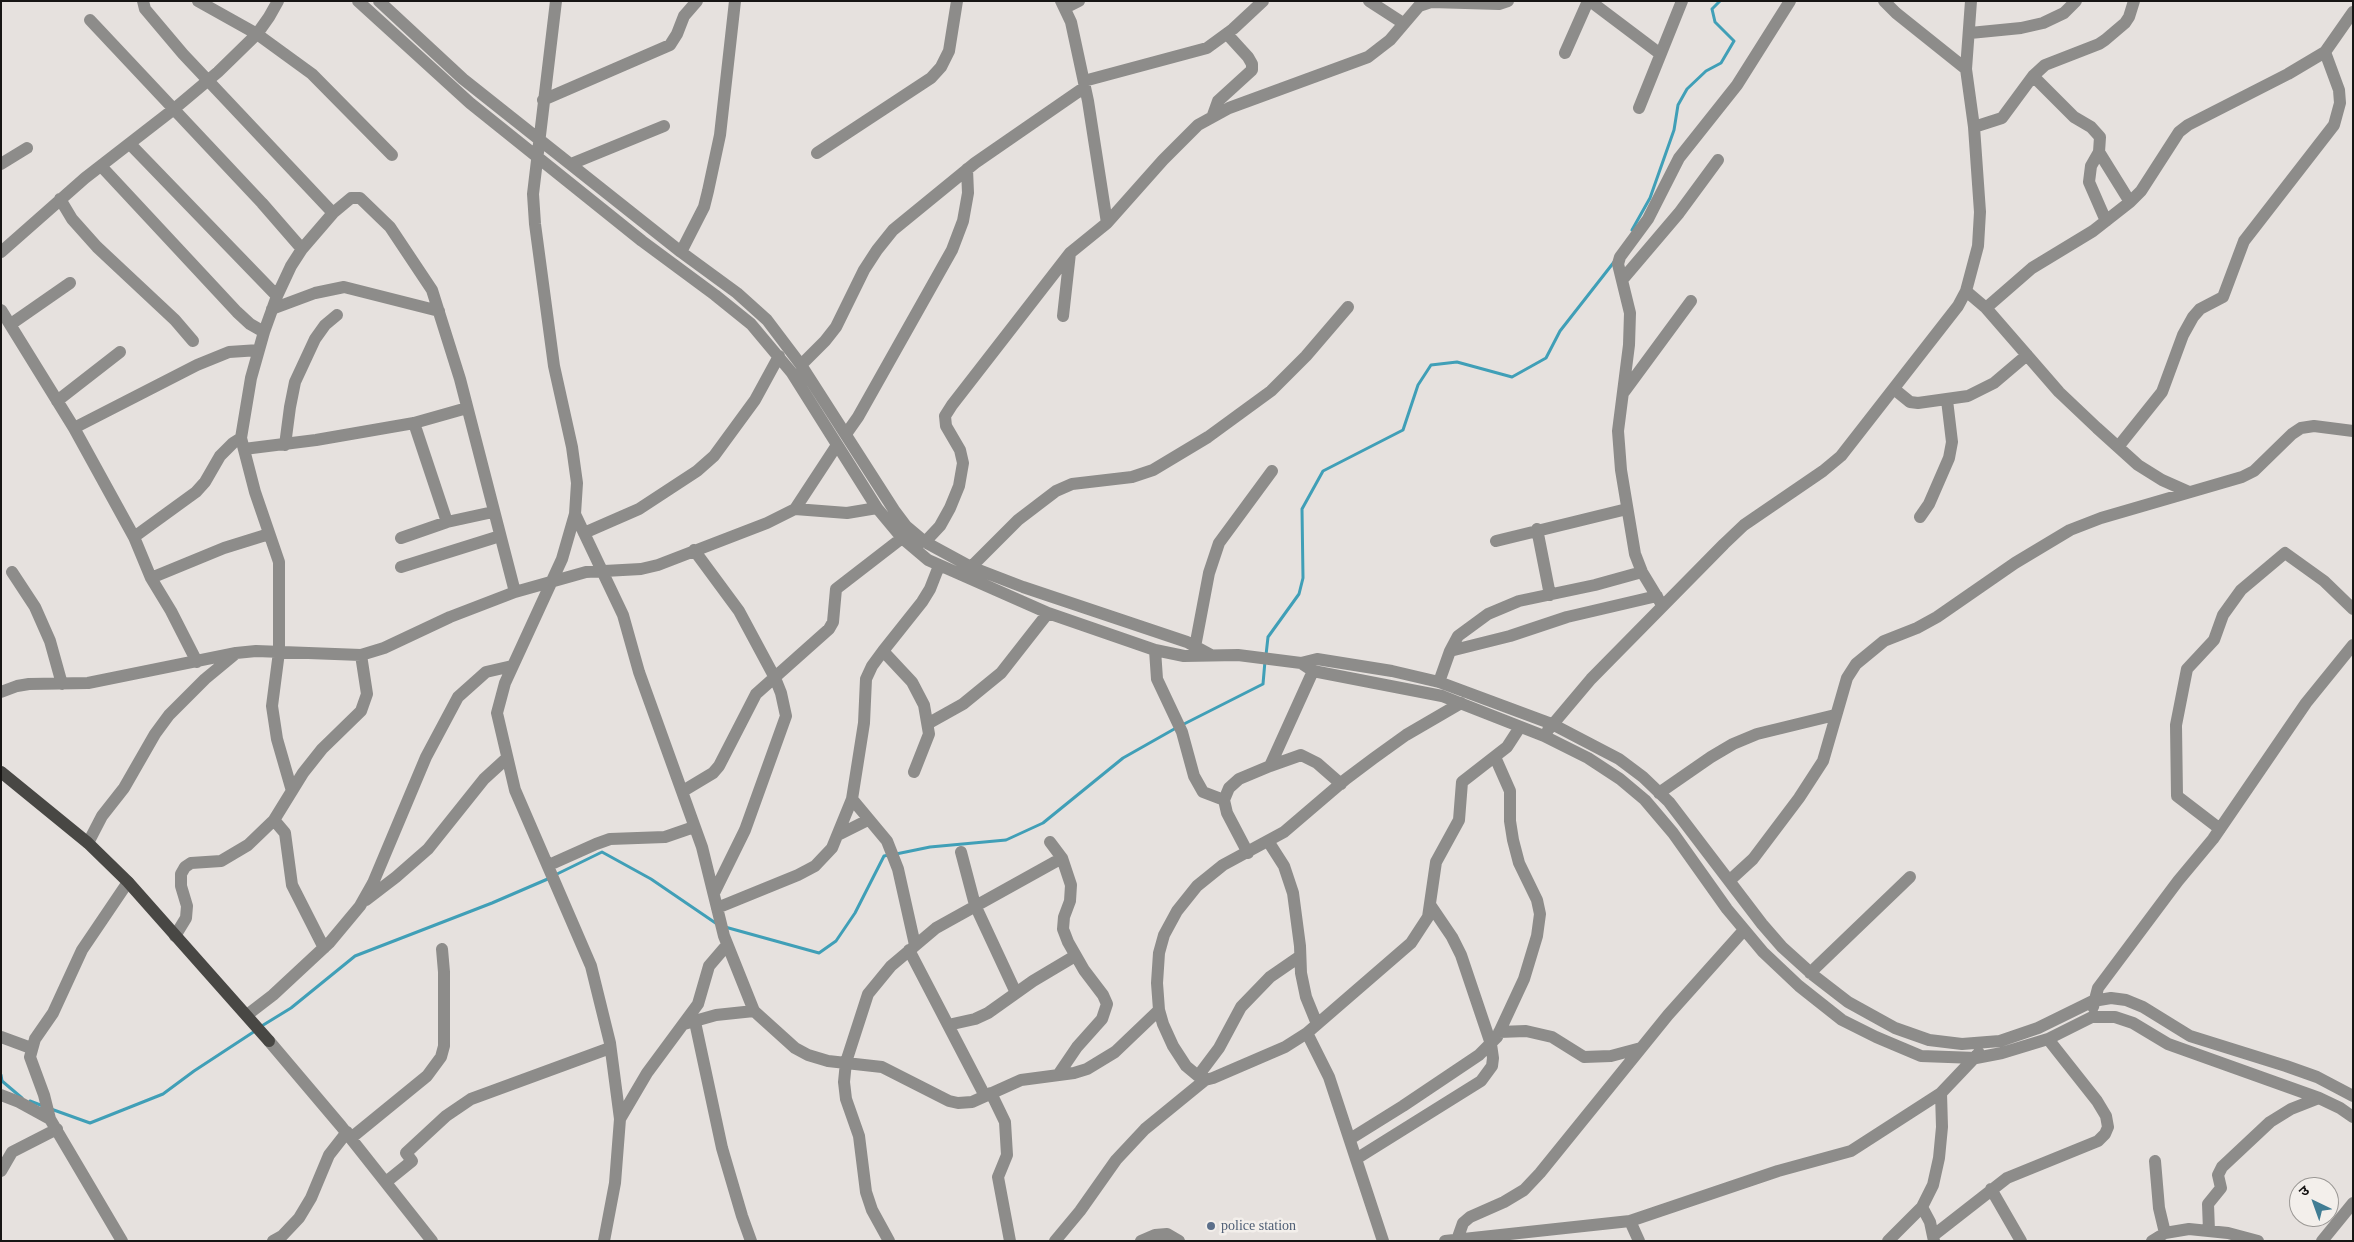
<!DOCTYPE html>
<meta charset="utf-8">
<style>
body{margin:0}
#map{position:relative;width:2354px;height:1242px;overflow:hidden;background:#e6e1de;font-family:"Times New Roman","Noto Sans Devanagari",serif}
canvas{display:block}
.frame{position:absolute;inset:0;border:2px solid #171514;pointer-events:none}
.north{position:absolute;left:2289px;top:1177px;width:50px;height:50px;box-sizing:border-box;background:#f3efeb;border:1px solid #9b9895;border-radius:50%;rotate:318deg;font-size:14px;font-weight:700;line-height:20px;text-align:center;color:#171514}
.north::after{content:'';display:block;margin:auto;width:18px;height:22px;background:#417d94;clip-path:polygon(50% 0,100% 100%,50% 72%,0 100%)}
</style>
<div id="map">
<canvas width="2354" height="1242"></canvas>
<div class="frame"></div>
<div class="north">उ</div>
</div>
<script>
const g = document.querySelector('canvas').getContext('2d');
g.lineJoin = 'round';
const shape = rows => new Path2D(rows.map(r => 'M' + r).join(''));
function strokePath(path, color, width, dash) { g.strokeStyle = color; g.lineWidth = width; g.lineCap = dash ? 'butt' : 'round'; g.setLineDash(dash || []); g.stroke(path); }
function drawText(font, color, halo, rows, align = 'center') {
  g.font = font + ' "Times New Roman",serif'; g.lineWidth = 5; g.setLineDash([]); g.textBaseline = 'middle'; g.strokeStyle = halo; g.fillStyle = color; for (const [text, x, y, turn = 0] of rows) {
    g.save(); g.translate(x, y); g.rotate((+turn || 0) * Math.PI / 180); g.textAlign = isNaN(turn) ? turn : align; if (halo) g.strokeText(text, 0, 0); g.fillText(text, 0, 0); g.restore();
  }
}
strokePath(shape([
 [1632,230,1650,198,1674,130,1678,105,1687,89,1706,71,1721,63,1734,41,1715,22,1712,9,1720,1],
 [1266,655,1268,637,1299,594,1303,578,1302,509,1323,471,1403,430,1418,385,1431,365,1457,362,1512,377,1546,358,1560,331,1614,262],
 [1182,725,1263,684,1265,661],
 [896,854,930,847,1006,840,1043,823,1123,758,1176,728],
 [555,875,602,852,651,879,717,924],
 [725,927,819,953,836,941,855,913,884,856,889,855],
 [260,1027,291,1008,355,956,492,903,550,878],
 [1,1075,2,1081,22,1098],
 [30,1101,43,1106],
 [51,1109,90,1123,163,1094,194,1071,255,1031]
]), '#409fb7', 3);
strokePath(shape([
 [143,1,145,9,183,54,333,213],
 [198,1,257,34,312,74,392,155],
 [358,1,470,103,642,241,715,295,751,324,792,373,877,508,902,538,928,560,1048,613,1155,650,1184,656,1238,655,1301,663,1317,659,1392,671,1439,682,1552,724,1619,759,1643,777,1669,802,1762,924,1782,947,1813,975,1848,1002,1895,1028,1929,1040,1962,1044,2000,1041,2038,1028,2093,1001,2111,998,2126,1000,2143,1007,2190,1036,2286,1066,2317,1077,2353,1096],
 [379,1,463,79,681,252,737,293,767,320,801,365,894,510,906,526,925,542,971,567,1023,587,1187,642,1211,655],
 [556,1,533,194,535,224,554,366,572,447,577,483,575,514,562,559,505,683,497,713,515,790,591,966,610,1043,620,1119,615,1183,604,1241],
 [1061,1,1071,22,1088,101,1107,223],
 [1369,1,1403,23],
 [1590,1,1659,53],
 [1884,1,1896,13,1966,69],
 [1065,8,1079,1],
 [90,20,262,203,302,249],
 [1970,33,2021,28,2043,23,2064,13,2076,1],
 [1565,53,1588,1],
 [2033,76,2074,117,2091,127,2100,137,2099,152,2091,166,2089,182,2106,221],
 [1084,81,1207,48,1233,29,1263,1],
 [543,100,670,45,677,34,684,16,697,1],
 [1639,108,1682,1],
 [1213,115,1218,101,1252,70,1252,64,1248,57,1227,34],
 [1974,127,2002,118,2033,76,2045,65,2099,44,2105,40,2125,23,2129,17,2134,1],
 [130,144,277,296],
 [2099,152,2130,202],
 [817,153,931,78,941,67,949,51,957,1],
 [1,164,27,148],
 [571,164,664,126],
 [101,166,237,312,250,324,264,332],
 [60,199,72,219,97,247,175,320,193,341],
 [1,252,85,178,174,109,218,72,257,34,269,17,278,1],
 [681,252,704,207,708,191,720,135,735,1],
 [1622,280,1679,213,1718,160],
 [1966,291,1986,308,2059,392,2097,428,2138,465,2162,480,2189,492],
 [1986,308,2032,268,2093,231,2130,202,2141,191,2179,132,2188,125,2288,74,2325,52,2353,12],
 [272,309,315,293,344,287,439,311],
 [1,310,74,428,134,537,151,578,171,611,197,662],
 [1063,316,1070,253],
 [11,324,70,283],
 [801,365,825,341,836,327,864,270,877,250,893,230,975,163,1085,87],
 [1894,389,1910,402,1918,403,1968,396,1994,383,2027,355],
 [1624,392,1691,301],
 [57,401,120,352],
 [414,423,447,522],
 [74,428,197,365,229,352,259,350],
 [846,434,858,417,952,250,963,221,968,193,967,169],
 [285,445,290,407,295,382,315,339,325,325,337,315],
 [2118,447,2162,392,2183,335,2193,317,2200,309,2223,297,2244,241,2334,125,2340,103,2339,90,2325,52],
 [244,449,316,440,414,423,467,408],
 [795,509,847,513,877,508],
 [575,514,623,615,639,672,702,847,724,936,754,1011],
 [1920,517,1929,504,1949,458,1952,442,1947,400],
 [1537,529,1550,595],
 [584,533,639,509,697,471,714,456,755,400,779,356],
 [134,537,196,492,205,482,220,456,233,443,241,438],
 [401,538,447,522,493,512],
 [1496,541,1627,509],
 [925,542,940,526,950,508,959,486,963,463,960,450,946,426,945,416,952,405,1070,253,1107,223,1163,160,1198,125,1229,108,1368,57,1390,40,1419,6,1431,2,1499,4,1508,1],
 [694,550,739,611,775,678,781,693,786,716,745,830,714,893],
 [401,567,500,536],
 [971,567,1018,520,1056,491,1072,484,1132,477,1153,470,1208,437,1271,391,1306,356,1348,307],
 [12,572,35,607,50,641,62,684],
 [151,578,224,548,269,534],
 [1662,605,1642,572,1635,554,1621,470,1618,431,1629,345,1630,313,1618,264,1620,257,1648,219,1679,158,1737,85,1790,1],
 [1195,647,1209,573,1219,543,1272,471],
 [1155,650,1157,679,1182,732,1194,776,1203,792,1224,800],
 [883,651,912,682,924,705,929,734,914,772],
 [1450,651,1510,636,1567,617,1657,596],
 [1301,663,1313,671,1442,696,1544,736,1588,758,1620,779,1645,800,1673,833,1727,909,1763,952,1799,986,1842,1020,1876,1037,1921,1056,1976,1058,2002,1053,2048,1039,2092,1017,2115,1017,2133,1023,2168,1044,2319,1098,2340,1108,2353,1117],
 [1439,682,1450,651,1458,636,1488,614,1519,601,1595,585,1642,572],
 [1,692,17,686,29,684,88,683,236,653,256,651,361,655,384,648,450,617,515,592,586,572,641,569,658,565,767,523,795,509,837,445],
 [1461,703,1406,735,1374,758,1346,779,1284,832,1223,865,1197,886,1177,911,1164,935,1159,953,1157,983,1159,1010,1163,1024,1173,1046,1186,1066,1198,1076,1205,1080,1213,1078,1285,1047,1307,1033,1411,943,1428,917,1436,862,1459,820,1462,782,1507,747,1520,727],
 [929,723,963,704,1001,673,1048,613],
 [1548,730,1591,679,1724,544,1744,525,1823,471,1841,456,1958,306,1966,291,1978,246,1980,212,1974,127,1966,69,1971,1],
 [1270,766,1301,755,1317,763,1341,784],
 [292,791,277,739,272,706,279,652,279,562,255,492,241,438,251,378,264,332,277,296,291,266,302,249,333,213,351,198,360,198,390,227,432,290,460,379,515,592],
 [683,791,713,773,719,766,756,694,829,629,833,622,836,589,902,538],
 [1659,793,1711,757,1733,744,1757,734,1835,715],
 [852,799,887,841,898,869,915,945],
 [274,820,285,833,292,885,324,948],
 [2220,829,2177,796,2176,725,2187,669,2214,640,2223,615,2241,590,2285,553,2324,581,2353,609],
 [840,834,868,820],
 [1268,841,1284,866,1293,893,1300,946,1301,973,1306,997,1317,1024],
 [1050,842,1062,858,1071,885,1070,901,1064,917,1063,929,1068,942,1084,970,1103,995,1107,1004,1102,1019,1077,1047,1058,1075],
 [88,843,102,816,124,788,155,734,169,715,205,679,234,655],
 [961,852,975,905,1016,993],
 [1248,853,1227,813,1224,800,1229,788,1239,779,1270,766,1313,671],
 [549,865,596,844,610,839,665,837,694,827],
 [1729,881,1753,859,1799,798,1823,761,1847,678,1856,664,1884,641,1917,628,1937,617,2015,563,2070,530,2101,518,2242,477,2254,471,2292,434,2301,428,2314,426,2353,431],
 [366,900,396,877,428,849,484,779,507,758],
 [717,908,798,875,815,866,832,848,852,799,864,723,866,679,872,666,883,651,922,602,930,589,939,566],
 [175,936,186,918,187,906,181,886,181,874,185,867,191,863,221,861,248,845,274,820,303,773,322,749,361,711,367,694,361,655],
 [909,950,985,1096],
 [1810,973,1910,877],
 [2093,1007,2098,988,2178,881,2213,839,2306,703,2353,645],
 [247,1015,273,995,330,942,360,906,373,883,426,757,458,697,486,672,512,666],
 [695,1022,722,1148,742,1216,751,1241],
 [684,1024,716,1015,754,1011,795,1048,808,1055,828,1061,882,1067,949,1101,958,1103,972,1102,1021,1080,1074,1073,1087,1069,1115,1052,1159,1010],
 [948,1025,975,1019,988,1013,1033,981,1075,956],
 [1499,1032,1526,1031,1552,1037,1584,1057,1611,1056,1641,1048],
 [1307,1033,1329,1077,1383,1241],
 [1,1037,31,1048],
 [269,1041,341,1126,432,1241],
 [1198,1076,1219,1048,1241,1007,1270,977,1299,957],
 [991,1093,1005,1122,1007,1155,998,1177,1010,1241],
 [1,1095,19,1102,50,1119],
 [620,1119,647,1073,698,1004,709,966,727,945],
 [351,1138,427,1076,441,1057,444,1046,444,972,442,949],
 [1350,1139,1403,1106,1479,1055,1497,1037,1524,979,1537,936,1540,914,1537,900,1519,863,1513,840,1510,821,1510,791,1495,757],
 [1356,1159,1481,1081,1492,1066,1493,1058,1491,1044,1461,955,1452,937,1431,906],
 [2155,1161,2159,1208,2165,1233],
 [1,1171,12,1152,57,1129],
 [386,1182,412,1161,406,1153,446,1116,471,1099,610,1048],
 [1991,1189,2021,1241],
 [1922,1207,1930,1222,1934,1241],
 [1630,1221,1639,1241],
 [2209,1231,2208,1204,2221,1188,2218,1175,2222,1167,2270,1122,2291,1109,2319,1098],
 [1934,1235,2007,1178,2098,1141,2105,1134,2108,1127,2106,1116,2097,1101,2048,1039],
 [1457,1240,1463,1223,1470,1217,1504,1202,1524,1190,1540,1173,1668,1015,1744,930],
 [122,1241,50,1119,44,1095,30,1057,35,1039,53,1013,82,950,128,882],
 [273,1241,282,1236,299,1218,311,1198,329,1155,347,1132],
 [889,1241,872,1210,866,1192,859,1136,846,1099,844,1082,846,1062,868,994,891,966,936,928,1062,858],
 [1055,1241,1080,1211,1116,1160,1145,1129,1205,1080],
 [1141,1241,1155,1235,1167,1234,1179,1241],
 [1445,1241,1630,1221,1778,1171,1851,1151,1941,1093,1979,1053],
 [1888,1241,1922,1207,1933,1185,1939,1158,1942,1127,1941,1093],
 [2152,1241,2165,1233,2189,1229,2228,1233,2258,1241],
 [2322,1241,2353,1203]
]), '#8d8c8a', 12);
strokePath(shape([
 [1,772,88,843,128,882,269,1041]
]), '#484744', 12);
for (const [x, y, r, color] of [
 [1211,1226,5,"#5c6f8a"]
]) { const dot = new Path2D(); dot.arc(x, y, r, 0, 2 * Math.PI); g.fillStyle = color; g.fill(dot); strokePath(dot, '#f3efeb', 2); }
drawText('14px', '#4e5e75', '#f3efeb', [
 ["police station",1221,1226]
], 'left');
</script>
